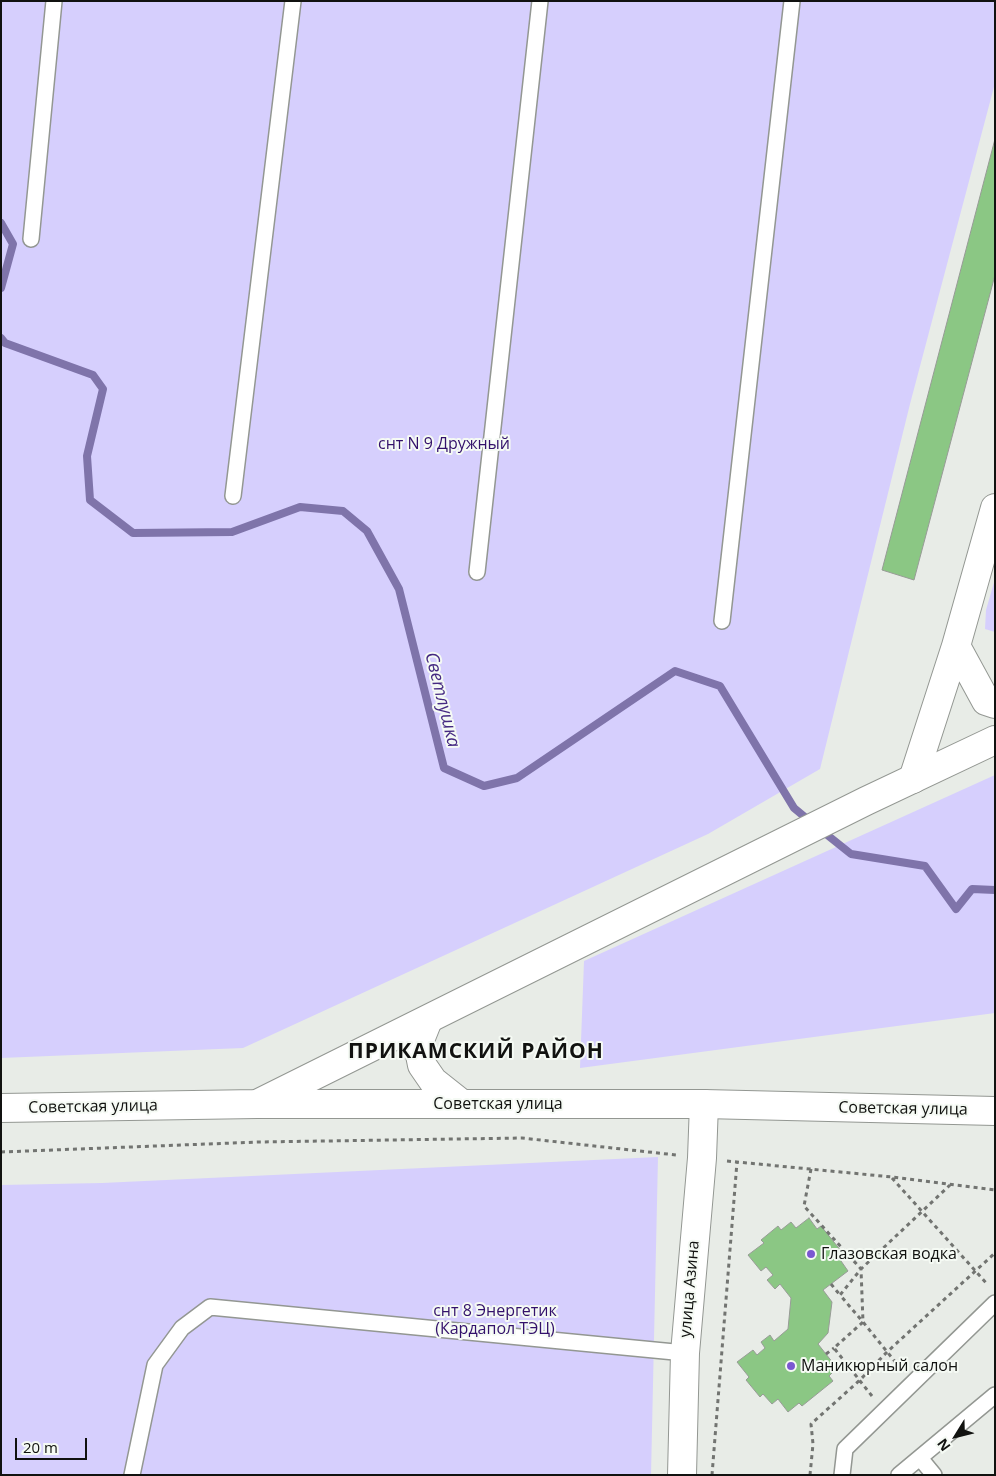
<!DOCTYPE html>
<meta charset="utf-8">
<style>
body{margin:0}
#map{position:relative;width:996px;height:1476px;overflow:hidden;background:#e8ece7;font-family:"Open Sans",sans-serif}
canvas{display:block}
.frame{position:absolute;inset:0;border:2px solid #111210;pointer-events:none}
.north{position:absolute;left:931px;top:1411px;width:50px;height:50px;-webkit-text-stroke:4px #f5faf4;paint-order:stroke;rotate:234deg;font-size:14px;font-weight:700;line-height:20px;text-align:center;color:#111210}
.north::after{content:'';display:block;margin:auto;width:18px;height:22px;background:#111210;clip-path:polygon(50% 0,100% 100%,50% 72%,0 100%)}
.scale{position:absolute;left:15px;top:1438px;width:72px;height:22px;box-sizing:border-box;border:2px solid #111210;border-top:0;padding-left:6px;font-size:15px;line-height:18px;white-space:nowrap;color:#111210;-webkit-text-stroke:4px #f5faf4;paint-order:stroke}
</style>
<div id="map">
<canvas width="996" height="1476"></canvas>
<div class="frame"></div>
<div class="north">N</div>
<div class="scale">20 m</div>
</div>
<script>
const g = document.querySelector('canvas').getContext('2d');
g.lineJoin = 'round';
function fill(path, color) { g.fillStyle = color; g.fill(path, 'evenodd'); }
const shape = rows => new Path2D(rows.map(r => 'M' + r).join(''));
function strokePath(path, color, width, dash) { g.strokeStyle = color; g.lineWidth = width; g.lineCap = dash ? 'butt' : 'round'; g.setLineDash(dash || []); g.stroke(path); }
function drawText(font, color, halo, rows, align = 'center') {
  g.font = font + ' "Open Sans",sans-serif'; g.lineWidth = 4; g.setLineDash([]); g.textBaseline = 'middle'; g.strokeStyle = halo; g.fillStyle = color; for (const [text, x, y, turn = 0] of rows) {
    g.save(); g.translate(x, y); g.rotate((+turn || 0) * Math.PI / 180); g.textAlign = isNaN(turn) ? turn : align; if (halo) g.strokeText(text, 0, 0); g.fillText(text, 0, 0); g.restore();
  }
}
fill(shape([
 [1,1,995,1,995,83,910,404,820,769,708,834,243,1048,1,1058],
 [995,579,995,632,985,629,986,610],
 [995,775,995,1013,580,1068,584,961],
 [658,1157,651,1475,1,1475,1,1185,102,1183]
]), '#d6cffd');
strokePath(shape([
 [1,223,13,244,1,288],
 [1,338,5,343,93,375,103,389,87,456,90,500,133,533,232,532,300,507,343,511,367,531,399,589,444,768,484,786,517,778,675,671,720,686,794,808,812,823],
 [821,830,851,854,925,866,956,909,972,889,995,890]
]), '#7f74aa', 8);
const building = shape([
 [995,139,995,275,914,580,882,570,995,139],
 [809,1218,817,1229,821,1226,846,1257,841,1261,848,1271,823,1290,832,1302,828,1333,818,1344,837,1368,829,1376,833,1381,802,1406,799,1403,788,1412,778,1399,772,1404,763,1394,760,1397,746,1380,749,1377,737,1362,753,1350,757,1355,765,1348,761,1342,770,1335,774,1341,788,1329,791,1298,780,1284,775,1289,767,1280,773,1275,766,1267,761,1271,748,1255,764,1243,761,1240,778,1226,781,1230,791,1222,796,1228,809,1218]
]);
fill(building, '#8bc784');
strokePath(building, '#979b96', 1);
const service = shape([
 [31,239,54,1],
 [233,496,293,1],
 [477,572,540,1],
 [722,621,792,1],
 [920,1458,934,1475],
 [132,1475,155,1365,182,1328,210,1307,685,1353],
 [842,1475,845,1449,995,1303],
 [899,1475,995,1395]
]);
const minor = shape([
 [682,1475,685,1353,702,1158,704,1104]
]);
const secondary = shape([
 [956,646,986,701,995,704],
 [913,779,956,646,995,508],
 [428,1020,418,1045,422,1065,433,1081,462,1104],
 [257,1104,704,1104,995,1111]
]);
const primary = shape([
 [1,1108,257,1104,866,801,995,740]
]);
strokePath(service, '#939792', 18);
strokePath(minor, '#939792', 30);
strokePath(secondary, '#939792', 30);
strokePath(primary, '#939792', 30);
strokePath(shape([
 [1,1152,259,1142,522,1138,676,1155],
 [727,1161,892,1177,995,1190],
 [811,1169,804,1206,861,1269,863,1322,901,1369],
 [892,1178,988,1285],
 [831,1284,840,1295],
 [826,1354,834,1348],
 [872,1396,834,1348,863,1322,840,1295,861,1269,950,1185],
 [712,1475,737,1162],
 [810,1475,813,1444,811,1424,860,1380,887,1352,995,1253]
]), '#727471', 3, [4, 4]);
strokePath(service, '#fff', 15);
strokePath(minor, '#fff', 28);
strokePath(secondary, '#fff', 28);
strokePath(primary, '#fff', 28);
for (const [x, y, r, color] of [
 [811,1254,5,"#7a57d1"],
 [791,1366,5,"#7a57d1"]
]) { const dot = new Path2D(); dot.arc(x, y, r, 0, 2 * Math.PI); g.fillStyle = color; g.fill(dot); strokePath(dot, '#f5faf4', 2); }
drawText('16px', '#33116b', '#f5faf4', [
 ["снт N 9 Дружный",444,444],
 ["снт 8 Энергетик",495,1311],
 ["(Кардапол ТЭЦ)",495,1329]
]);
drawText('16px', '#111210', '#f5faf4', [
 ["Советская улица",498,1104],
 ["Советская улица",93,1107,-1],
 ["Советская улица",903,1109,1],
 ["улица Азина",690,1289,-85]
]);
drawText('16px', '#111210', '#f5faf4', [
 ["Глазовская водка",821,1254],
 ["Маникюрный салон",801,1366]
], 'left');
drawText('italic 18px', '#452982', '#f5faf4', [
 ["Светлушка",442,700,76]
]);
g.letterSpacing = '1px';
drawText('bold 21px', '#111210', '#f5faf4', [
 ["ПРИКАМСКИЙ РАЙОН",476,1052]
]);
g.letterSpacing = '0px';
</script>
